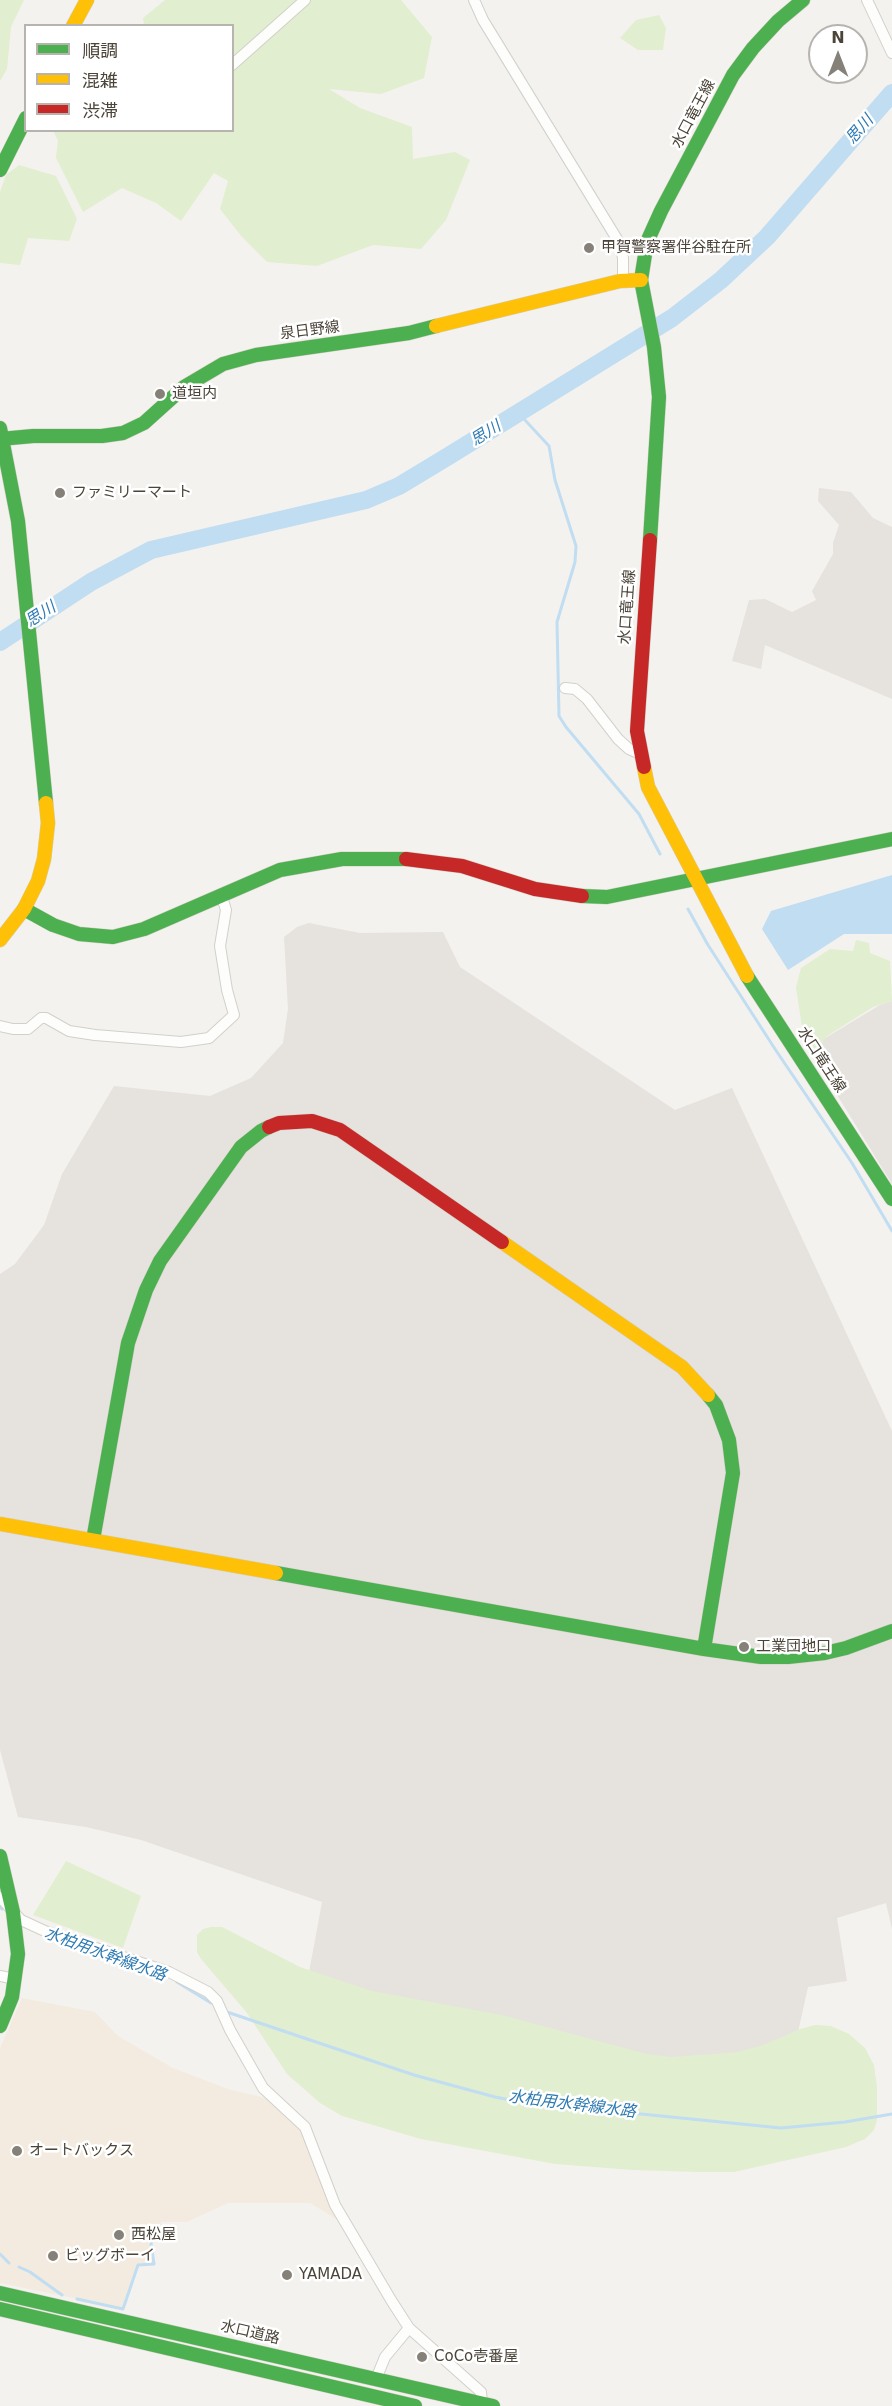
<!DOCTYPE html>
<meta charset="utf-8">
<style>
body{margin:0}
#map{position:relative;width:892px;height:2406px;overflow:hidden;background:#f4f2ee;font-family:"DejaVu Sans","Noto Sans JP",sans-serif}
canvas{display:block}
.legend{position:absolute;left:24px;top:24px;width:210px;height:108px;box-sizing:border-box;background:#fff;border:2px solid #b7b4b0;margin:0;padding:8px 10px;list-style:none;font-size:18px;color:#4b4439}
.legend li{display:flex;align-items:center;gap:12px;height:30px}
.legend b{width:30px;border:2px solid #b7b4b0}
.north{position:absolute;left:808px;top:24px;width:60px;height:60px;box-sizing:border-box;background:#fff;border:2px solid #b7b4b0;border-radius:50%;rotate:0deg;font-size:16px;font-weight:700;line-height:24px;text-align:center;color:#4b4439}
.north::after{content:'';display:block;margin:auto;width:21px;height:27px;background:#868178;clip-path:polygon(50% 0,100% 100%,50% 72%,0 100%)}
</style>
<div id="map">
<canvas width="892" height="2406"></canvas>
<ul class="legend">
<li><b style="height:8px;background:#4caf50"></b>順調</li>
<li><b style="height:8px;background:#ffc107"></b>混雑</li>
<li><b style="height:8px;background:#c62828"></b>渋滞</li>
</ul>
<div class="north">N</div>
</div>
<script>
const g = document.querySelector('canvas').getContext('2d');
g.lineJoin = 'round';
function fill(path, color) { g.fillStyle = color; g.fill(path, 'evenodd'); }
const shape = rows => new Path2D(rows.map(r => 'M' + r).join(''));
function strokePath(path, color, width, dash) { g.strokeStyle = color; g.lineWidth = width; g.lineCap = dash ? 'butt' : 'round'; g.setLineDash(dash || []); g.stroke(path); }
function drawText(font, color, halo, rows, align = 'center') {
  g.font = font + ' "DejaVu Sans","Noto Sans JP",sans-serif'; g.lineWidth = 5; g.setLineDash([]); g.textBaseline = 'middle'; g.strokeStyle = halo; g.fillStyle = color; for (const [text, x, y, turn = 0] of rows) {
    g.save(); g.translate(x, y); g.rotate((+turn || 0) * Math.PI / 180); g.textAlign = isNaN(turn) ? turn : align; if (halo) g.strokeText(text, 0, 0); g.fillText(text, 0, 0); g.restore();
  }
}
fill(shape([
 [22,1998,95,2012,118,2036,173,2068,228,2089,265,2098,289,2115,303,2131,336,2219,310,2203,228,2203,187,2222,161,2222,164,2232,151,2236,154,2263,136,2266,122,2308,0,2283,0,2048]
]), '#f3ebdf');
fill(shape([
 [819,488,851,492,873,518,892,527,892,699,765,645,761,669,732,661,749,600,765,599,792,612,816,600,812,591,833,554,833,543,839,525,818,501],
 [309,923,360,933,443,932,460,967,675,1110,732,1088,892,1431,892,1929,886,1903,837,1918,847,1981,808,1987,786,2086,305,1994,322,1902,141,1840,86,1827,18,1817,0,1750,0,1274,15,1264,44,1225,62,1174,114,1086,210,1096,251,1078,283,1043,288,1009,284,937,297,927],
 [892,1001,892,1184,828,1080,830,1066,823,1052,807,1049,880,1005]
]), '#e6e2de');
fill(shape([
 [0,0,24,0,11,27,7,69,0,81],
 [165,0,401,0,432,37,424,78,381,94,329,89,360,108,412,127,413,159,455,152,470,160,446,220,421,249,373,245,317,266,267,262,242,237,220,209,228,181,214,173,181,221,156,203,122,188,83,212,56,158,58,140,53,131,232,130,232,26,144,25,143,18],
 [659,15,666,28,663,50,638,50,620,38,636,20],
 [19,165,56,176,77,219,69,241,28,238,20,265,0,263,0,192,6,175],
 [856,940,869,943,870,953,890,961,892,1001,873,1007,854,1019,827,1036,819,1048,805,1048,796,987,801,968,830,949,853,951],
 [66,1861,141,1896,123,1948,33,1915],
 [211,1927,222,1927,300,1967,372,1991,502,2015,647,2054,672,2057,737,2052,763,2045,800,2029,815,2025,831,2026,849,2034,865,2048,874,2065,877,2087,877,2120,874,2130,865,2139,846,2147,734,2172,697,2172,633,2170,555,2164,421,2139,342,2116,320,2103,287,2074,247,2013,201,1959,197,1952,197,1935,203,1929]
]), '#e1eecf');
fill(shape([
 [892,875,892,934,844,934,788,970,762,929,771,911]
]), '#c0ddf1');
strokePath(shape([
 [509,418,524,419,549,446,555,480,576,546,575,562,557,622,559,716,566,727,639,814,660,854],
 [688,909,708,945,775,1049,852,1163,892,1231],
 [0,1907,2,1909],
 [177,1982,211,2003],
 [227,2012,414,2075,495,2097,521,2102,781,2128,845,2122,892,2114],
 [0,2254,9,2263],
 [19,2267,30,2272,62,2295],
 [77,2299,123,2309,138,2265,154,2264,150,2236]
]), '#c0ddf1', 3);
strokePath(shape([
 [0,642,91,582,151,550,366,500,399,486,447,457,672,318,721,280,767,237,892,93]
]), '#c0ddf1', 18);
const street = shape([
 [474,0,483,20,620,244,623,258,623,281],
 [867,0,892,53],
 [232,65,305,0],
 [565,688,575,689,587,699,618,739,629,749,640,754],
 [0,1026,13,1029,28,1029,41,1018,46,1018,69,1031,95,1035,181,1042,209,1038,234,1015,227,990,220,946,226,910,221,894],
 [0,1897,21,1920,47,1932,169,1972,208,1992,217,2001,230,2030,263,2088,305,2127,335,2205,391,2300,409,2328,481,2392,482,2404],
 [0,1976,15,1979],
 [373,2380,376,2379,385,2357,409,2328]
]);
const fast = shape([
 [0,170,26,118],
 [0,428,18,521,46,803],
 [0,439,33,436,102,436,123,433,144,423,184,387,223,364,256,355,409,333,436,326],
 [650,540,659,397,654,347,641,280,647,242,661,211,733,75,753,48,778,21,803,0],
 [582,896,607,897,892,839],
 [24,909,53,925,79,934,113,937,144,929,280,870,342,859,406,859],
 [747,976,892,1199],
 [93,1540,128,1343,146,1290,160,1261,241,1147,261,1131,269,1127],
 [276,1573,704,1649,761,1657,788,1657,825,1653,846,1648,892,1631],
 [704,1649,733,1473,729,1440,716,1405,708,1395],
 [0,1856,13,1912,18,1954,12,1997,0,2026],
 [0,2293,493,2406],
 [0,2309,415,2406]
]);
const slow = shape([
 [73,26,87,0],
 [436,326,620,281,641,280],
 [644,767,648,787,747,976],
 [0,940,24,909,38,881,44,859,48,823,46,803],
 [502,1242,682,1367,708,1395],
 [0,1524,276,1573]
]);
const jam = shape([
 [644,767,637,731,650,540],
 [406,859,462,866,535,889,582,896],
 [269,1127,279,1123,312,1121,340,1130,502,1242]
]);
strokePath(street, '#d2d0cb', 12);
strokePath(fast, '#d3cfc5', 15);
strokePath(slow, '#d3cfc5', 15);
strokePath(jam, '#d3cfc5', 15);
strokePath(street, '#fdfdfc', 10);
strokePath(fast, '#4caf50', 14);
strokePath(slow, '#ffc107', 14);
strokePath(jam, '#c62828', 14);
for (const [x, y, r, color] of [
 [589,248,6,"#868178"],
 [160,394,6,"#868178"],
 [60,493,6,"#868178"],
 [744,1647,6,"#868178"],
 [17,2151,6,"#868178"],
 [119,2235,6,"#868178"],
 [53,2256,6,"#868178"],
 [287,2275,6,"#868178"],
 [422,2357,6,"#868178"]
]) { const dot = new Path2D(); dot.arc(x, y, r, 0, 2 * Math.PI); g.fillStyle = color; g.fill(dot); strokePath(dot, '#fff', 2); }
drawText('15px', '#4b4439', '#fff', [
 ["水口竜王線",694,114,-62],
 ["泉日野線",310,331,-7],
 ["水口竜王線",628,607,-86],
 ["水口竜王線",821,1060,57],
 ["水口道路",250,2333,13]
]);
drawText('15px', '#4b4439', '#fff', [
 ["甲賀警察署伴谷駐在所",601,248],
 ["道垣内",172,394],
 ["ファミリーマート",72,493],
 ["工業団地口",756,1647],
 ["オートバックス",29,2151],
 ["西松屋",131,2235],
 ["ビッグボーイ",65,2256],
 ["YAMADA",299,2275],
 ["CoCo壱番屋",434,2357]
], 'left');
drawText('italic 16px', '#2e7ab2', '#fff', [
 ["思川",860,130,-49],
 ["思川",486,434,-32],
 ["思川",41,615,-33],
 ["水柏用水幹線水路",105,1955,20],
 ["水柏用水幹線水路",572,2105,7]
]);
</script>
